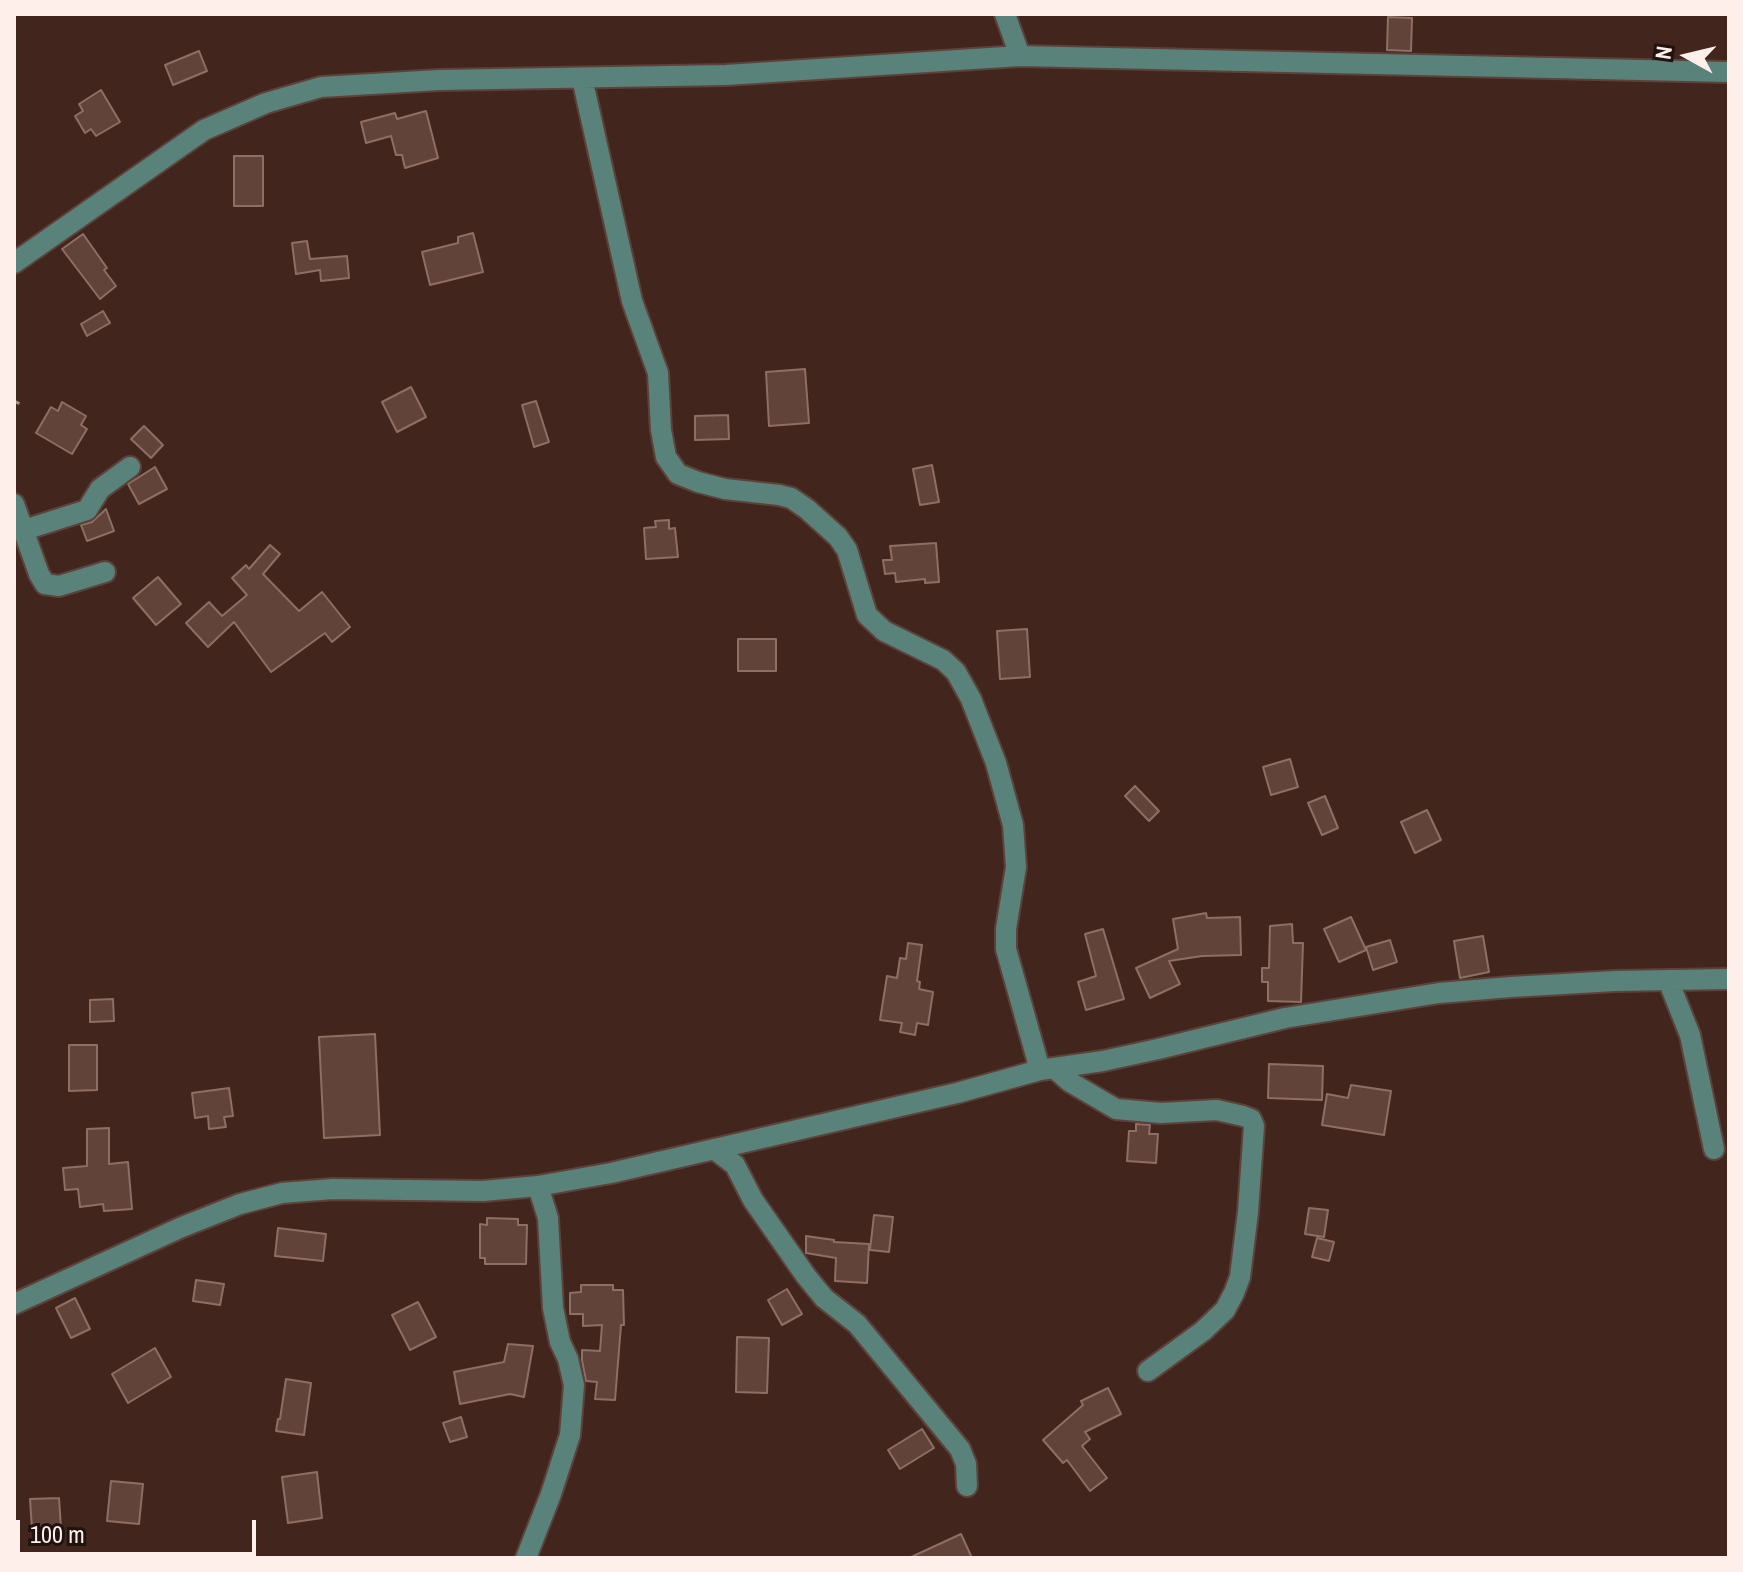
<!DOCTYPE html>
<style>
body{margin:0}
#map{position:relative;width:1743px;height:1572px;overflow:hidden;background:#42261d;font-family:"Archivo Narrow",sans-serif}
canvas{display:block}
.frame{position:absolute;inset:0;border:16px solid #ffefea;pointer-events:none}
.north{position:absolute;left:1647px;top:16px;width:80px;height:80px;-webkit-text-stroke:6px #20130f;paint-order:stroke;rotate:278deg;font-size:22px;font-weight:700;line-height:32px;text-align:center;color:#ffefea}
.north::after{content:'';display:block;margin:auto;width:28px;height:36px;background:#ffefea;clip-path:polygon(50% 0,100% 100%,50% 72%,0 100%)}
.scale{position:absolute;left:16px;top:1520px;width:240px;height:36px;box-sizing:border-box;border:4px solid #ffefea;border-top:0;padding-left:10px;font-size:24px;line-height:28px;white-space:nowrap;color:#ffefea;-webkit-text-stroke:6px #20130f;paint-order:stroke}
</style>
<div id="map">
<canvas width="1743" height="1572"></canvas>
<div class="frame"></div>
<div class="north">N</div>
<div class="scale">100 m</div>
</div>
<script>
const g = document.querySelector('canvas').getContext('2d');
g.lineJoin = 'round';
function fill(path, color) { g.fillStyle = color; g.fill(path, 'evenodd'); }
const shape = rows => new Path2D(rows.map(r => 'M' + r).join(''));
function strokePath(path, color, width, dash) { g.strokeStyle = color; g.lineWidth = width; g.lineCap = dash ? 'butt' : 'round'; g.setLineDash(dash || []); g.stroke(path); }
const building = shape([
 [1388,17,1412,18,1411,51,1387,50,1388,17],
 [199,51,207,71,173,85,165,65,199,51],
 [101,90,120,122,96,136,91,129,85,133,75,116,83,111,79,104,101,90],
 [426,111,438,158,405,168,402,155,396,155,391,136,366,143,361,122,395,113,397,119,426,111],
 [234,156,263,156,263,206,234,206,234,156],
 [473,233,483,272,430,285,422,252,458,243,458,237,473,233],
 [83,234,107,268,104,270,116,286,100,299,62,249,83,234],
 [307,241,310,259,347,256,349,278,321,281,320,270,296,274,292,243,307,241],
 [103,311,110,323,87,336,81,324,103,311],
 [805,369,809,423,769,426,766,372,805,369],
 [411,387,426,417,397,432,382,402,411,387],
 [536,401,549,442,534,447,522,405,536,401],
 [62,402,86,416,81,425,87,429,72,454,36,433,51,407,58,411,62,402],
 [728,415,729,439,695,440,695,416,728,415],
 [144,426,163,445,151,458,131,439,144,426],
 [932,465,939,502,920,505,913,469,932,465],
 [155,467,167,489,139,504,128,484,155,467],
 [106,509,114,531,87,541,81,525,92,522,106,509],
 [669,520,669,529,675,528,678,557,646,559,644,528,656,527,655,521,669,520],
 [936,543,939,582,925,583,925,579,896,582,895,573,885,574,883,560,892,560,890,546,936,543],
 [270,545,280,554,263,574,299,611,322,592,350,627,332,642,325,633,271,672,234,622,208,647,186,623,209,602,222,616,247,595,232,578,246,565,249,569,270,545],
 [158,577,181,604,156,625,133,598,158,577],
 [1027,629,1030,677,1000,679,997,631,1027,629],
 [738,639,776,639,776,671,738,671,738,639],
 [1290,759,1298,787,1271,795,1263,767,1290,759],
 [1135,786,1159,811,1149,821,1125,796,1135,786],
 [1325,796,1338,828,1322,835,1308,803,1325,796],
 [1427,810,1441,840,1415,853,1401,822,1427,810],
 [1206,913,1207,918,1240,917,1241,955,1202,956,1169,961,1180,984,1150,998,1136,968,1178,949,1173,919,1206,913],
 [1351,917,1366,950,1339,962,1324,929,1351,917],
 [1292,924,1293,943,1303,943,1301,1002,1268,1001,1268,982,1262,982,1262,968,1269,968,1270,926,1292,924],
 [1103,929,1124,999,1086,1010,1078,982,1096,976,1085,934,1103,929],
 [1483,936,1489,972,1460,978,1454,941,1483,936],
 [1390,940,1397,962,1373,970,1366,947,1390,940],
 [908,943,922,945,917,981,920,982,919,989,933,992,928,1025,917,1023,915,1035,900,1032,902,1023,880,1020,887,976,897,978,900,958,906,959,908,943],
 [113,999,114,1021,90,1022,90,1000,113,999],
 [375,1034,380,1135,324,1138,319,1037,375,1034],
 [69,1045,97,1045,97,1090,69,1091,69,1045],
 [1269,1064,1323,1066,1322,1100,1268,1098,1269,1064],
 [1351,1085,1391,1091,1384,1135,1322,1125,1327,1094,1348,1098,1351,1085],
 [229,1088,233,1116,224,1117,226,1127,209,1129,208,1116,195,1118,192,1093,229,1088],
 [1136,1124,1150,1125,1149,1134,1158,1134,1156,1163,1127,1161,1129,1131,1136,1131,1136,1124],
 [109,1128,109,1164,128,1162,132,1209,104,1211,103,1204,80,1207,78,1189,65,1190,63,1168,87,1166,87,1129,109,1128],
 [1309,1208,1328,1210,1324,1237,1305,1234,1309,1208],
 [874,1215,893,1217,889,1252,870,1250,874,1215],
 [487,1218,518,1219,518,1225,527,1225,526,1264,485,1264,485,1258,480,1258,480,1224,487,1225,487,1218],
 [278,1228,326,1234,323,1261,275,1256,278,1228],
 [806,1236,834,1240,834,1242,869,1244,867,1283,835,1281,836,1258,806,1253,806,1236],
 [1317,1238,1334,1242,1329,1261,1312,1257,1317,1238],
 [196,1280,224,1284,220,1305,193,1301,196,1280],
 [581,1285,613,1285,613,1290,623,1290,624,1325,621,1325,615,1400,595,1399,597,1382,586,1381,582,1360,582,1350,600,1351,602,1325,583,1326,583,1314,570,1314,570,1293,581,1292,581,1285],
 [787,1289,802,1314,782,1325,768,1300,787,1289],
 [75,1298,90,1329,71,1338,56,1308,75,1298],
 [418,1302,436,1337,410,1350,392,1315,418,1302],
 [737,1337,769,1338,767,1393,736,1392,737,1337],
 [508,1344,533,1346,524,1397,510,1394,460,1404,454,1372,504,1362,508,1344],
 [155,1348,171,1377,128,1403,112,1374,155,1348],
 [286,1379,311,1383,304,1435,276,1431,278,1419,280,1419,286,1379],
 [1108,1388,1121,1414,1085,1432,1090,1439,1082,1446,1107,1478,1090,1491,1067,1460,1063,1463,1043,1440,1083,1405,1081,1401,1108,1388],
 [461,1417,467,1437,450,1442,443,1423,461,1417],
 [922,1429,934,1448,900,1469,888,1450,922,1429],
 [317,1472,322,1518,288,1523,282,1477,317,1472],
 [111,1481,143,1484,139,1524,107,1521,111,1481],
 [59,1498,61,1528,32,1529,30,1499,59,1498],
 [961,1534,972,1558,909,1558,961,1534]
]);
fill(building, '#614339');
strokePath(building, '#8f6e63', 2);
const minor = shape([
 [1005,14,1020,56],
 [582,78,632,301,658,373,661,430,666,457,678,474,698,482,725,489,779,495,791,498,807,509,838,537,847,550,867,615,884,631,943,660,956,672,971,699,996,763,1013,825,1016,867,1006,929,1006,949,1040,1070],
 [14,263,204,130,266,103,321,87,439,80,726,75,1020,56,1729,72],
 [14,504,39,574,45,584,59,586,105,572],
 [24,530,87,510,100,489,130,467],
 [1668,980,1690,1035,1714,1149],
 [1054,1068,1070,1082,1116,1109,1161,1113,1217,1110,1243,1116,1251,1119,1254,1126,1248,1212,1240,1277,1234,1293,1225,1310,1203,1331,1148,1371],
 [714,1149,735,1165,753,1200,806,1276,824,1298,857,1324,960,1449,966,1464,967,1486],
 [14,1304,182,1227,240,1204,282,1193,333,1189,483,1191,538,1186,611,1173,957,1093,1040,1070,1103,1061,1158,1049,1285,1018,1439,993,1511,987,1615,981,1729,979],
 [526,1558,551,1494,570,1435,574,1385,568,1359,560,1342,553,1308,548,1218,538,1186]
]);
strokePath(minor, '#5c423a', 24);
strokePath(shape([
 [14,401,20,404]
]), '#a38d86', 3, [6, 4]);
strokePath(minor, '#58827a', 20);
</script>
